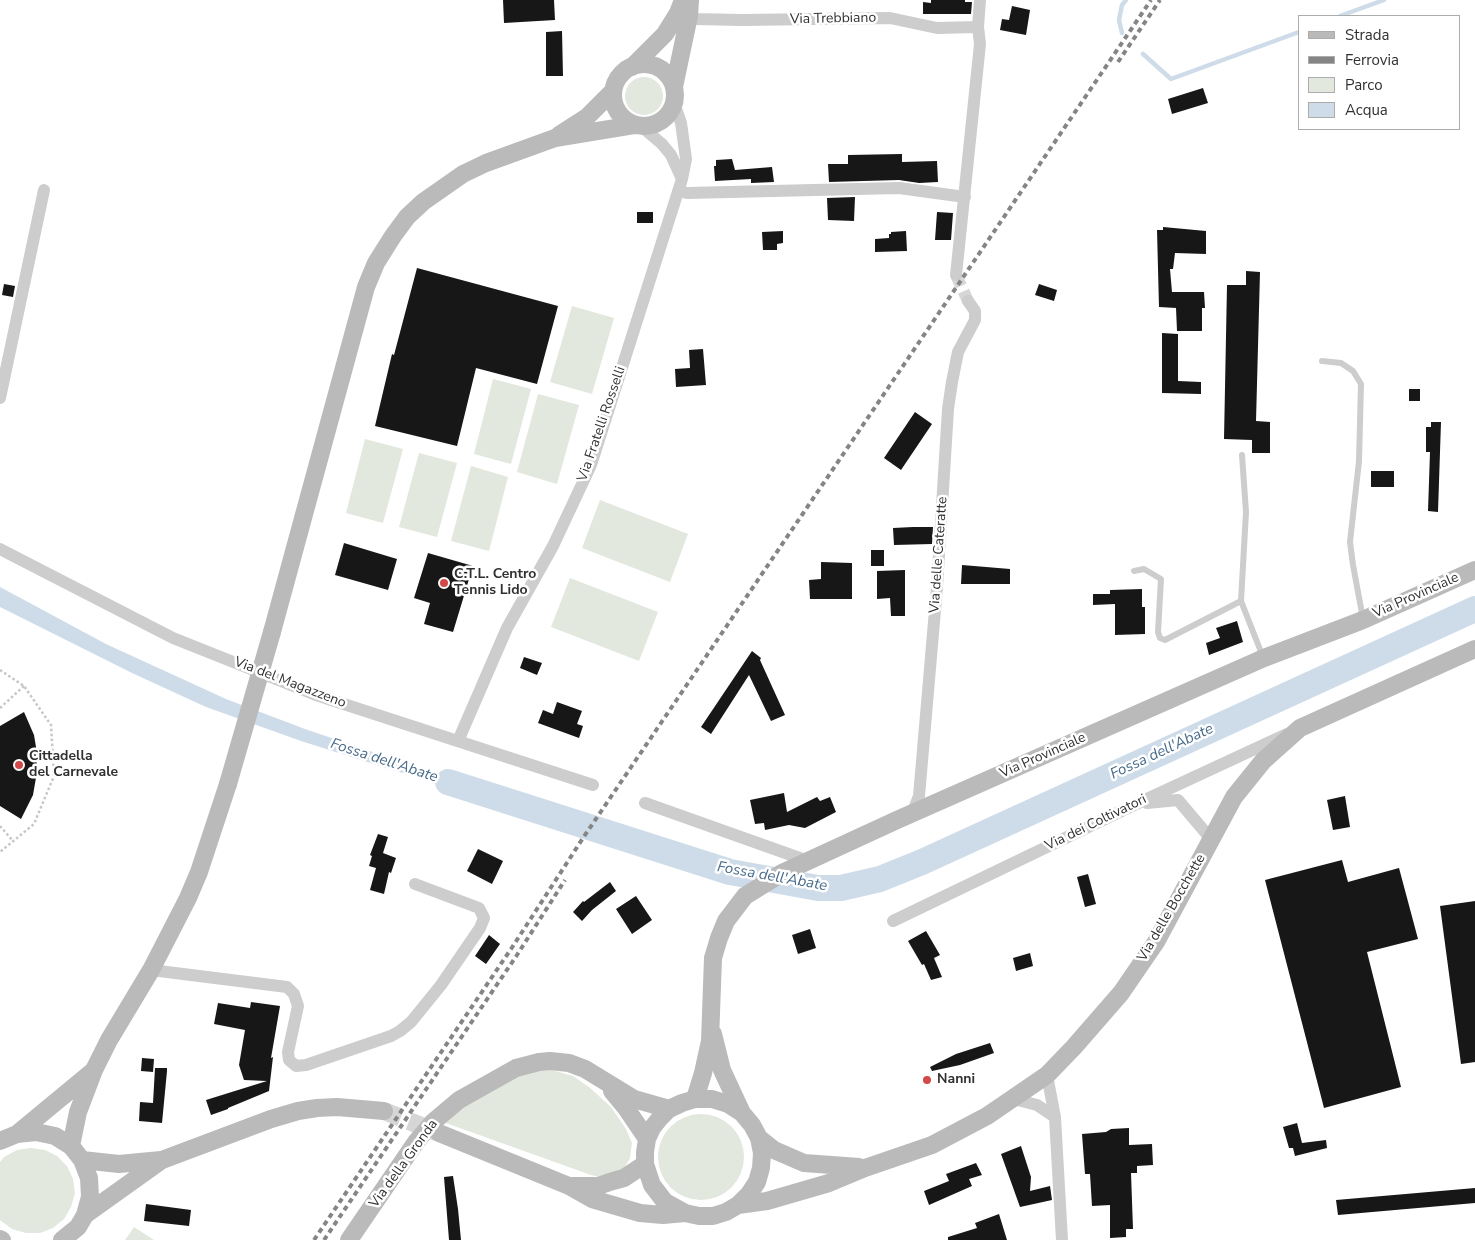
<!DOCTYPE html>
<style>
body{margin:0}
#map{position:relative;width:1475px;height:1240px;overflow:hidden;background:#fff;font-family:"Nunito Sans",sans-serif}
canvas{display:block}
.legend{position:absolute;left:1298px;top:15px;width:162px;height:115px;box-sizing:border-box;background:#fff;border:1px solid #acacac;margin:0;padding:6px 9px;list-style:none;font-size:15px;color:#303030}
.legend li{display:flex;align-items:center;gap:10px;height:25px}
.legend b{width:25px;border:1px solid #acacac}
</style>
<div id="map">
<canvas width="1475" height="1240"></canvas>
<ul class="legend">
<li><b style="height:6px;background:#bababa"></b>Strada</li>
<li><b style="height:6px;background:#858585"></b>Ferrovia</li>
<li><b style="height:14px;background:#e2e8dd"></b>Parco</li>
<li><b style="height:14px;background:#cedce9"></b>Acqua</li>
</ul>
</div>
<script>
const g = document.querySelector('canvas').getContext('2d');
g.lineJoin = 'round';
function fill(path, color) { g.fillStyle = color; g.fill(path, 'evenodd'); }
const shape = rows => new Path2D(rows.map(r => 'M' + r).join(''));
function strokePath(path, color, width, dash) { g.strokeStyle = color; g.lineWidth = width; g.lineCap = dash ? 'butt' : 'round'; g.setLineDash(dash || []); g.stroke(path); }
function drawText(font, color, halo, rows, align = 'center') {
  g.font = font + ' "Nunito Sans",sans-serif'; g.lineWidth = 5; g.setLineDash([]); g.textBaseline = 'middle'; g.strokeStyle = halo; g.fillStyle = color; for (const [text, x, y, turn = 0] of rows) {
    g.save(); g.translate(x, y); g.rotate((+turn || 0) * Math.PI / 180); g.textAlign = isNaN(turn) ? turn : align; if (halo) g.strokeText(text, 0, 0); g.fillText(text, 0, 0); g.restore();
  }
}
fill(shape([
 '625 96a19 19 0 1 1 38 0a19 19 0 1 1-38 0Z',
 [572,306,614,318,592,394,550,382],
 [493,379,531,389,511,464,474,454],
 [538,394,579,405,557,484,517,472],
 [365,439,403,449,383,523,346,513],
 [419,453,457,463,437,537,399,527],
 [471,466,508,477,489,551,451,541],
 [600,500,688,534,670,582,582,548],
 [570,578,658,612,639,661,551,627],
 [537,1069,552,1070,573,1076,589,1087,611,1107,626,1129,632,1143,630,1158,624,1169,604,1178,591,1175,443,1122,447,1115,514,1075],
 '658 1157a43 43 0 1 1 86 0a43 43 0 1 1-86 0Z',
 [31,1148,45,1150,57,1156,67,1166,73,1179,75,1193,71,1207,64,1219,53,1228,40,1233,26,1233,12,1229,0,1220,0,1162,4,1157,17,1150],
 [134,1227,154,1240,125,1240]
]), '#e2e8dd');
fill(shape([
 [0,587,106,644,226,699,305,729,402,762,481,793,399,772,301,741,206,707,132,673,0,607]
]), '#cedce9');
strokePath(shape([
 [1340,16,1384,0],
 [1122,33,1119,20,1122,5,1126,0],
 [1143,54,1171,79,1299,32]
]), '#cedce9', 4.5);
strokePath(shape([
 [448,782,730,872,818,888,841,888,880,879,922,862,1475,609]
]), '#cedce9', 26);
fill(shape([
 [503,0,554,0,555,20,504,23],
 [931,0,965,0,965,2,972,2,971,14,923,14,923,2,931,3],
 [1012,6,1030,10,1026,35,1000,30,1002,19,1009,20],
 [562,31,563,76,546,76,546,32],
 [1203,88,1208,103,1172,114,1168,99],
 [902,154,902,162,937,161,938,182,919,183,899,180,829,182,828,164,848,164,848,155],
 [732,159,735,170,772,167,774,182,751,183,751,179,715,181,714,166,716,166,716,160],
 [855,197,854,221,828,220,827,198],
 [637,212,653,212,653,223,637,223],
 [937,212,953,213,951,240,935,240],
 [1163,227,1206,231,1206,254,1175,253,1173,269,1170,269,1172,292,1204,292,1205,308,1202,308,1202,331,1177,331,1176,308,1159,307,1157,230,1163,230],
 [783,231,783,243,777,244,777,250,763,250,762,232],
 [906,231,907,251,875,252,875,239,889,238,889,234,891,234,891,232],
 [417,268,558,306,537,384,476,368,457,446,375,426,392,354,394,355],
 [1246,271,1260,272,1256,421,1270,422,1270,453,1252,453,1252,440,1224,439,1227,285,1246,285],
 [4,284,15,286,13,297,2,295],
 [1039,284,1057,290,1054,301,1035,295],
 [1162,333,1178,334,1178,381,1201,382,1201,394,1162,393],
 [703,349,706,385,676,387,675,369,690,368,689,350],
 [1409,389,1420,389,1420,401,1409,401],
 [915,412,932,424,901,470,884,458],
 [1431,422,1441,422,1438,512,1428,511,1430,452,1426,452,1426,427,1431,427],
 [1371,471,1394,471,1394,487,1371,487],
 [913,527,933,527,932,544,894,545,893,528],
 [344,543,397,559,388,590,335,575],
 [871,550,884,550,884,566,871,566],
 [428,553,473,566,453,632,424,624,430,603,414,598],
 [821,562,852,563,852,599,810,599,809,580,821,579],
 [962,565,1010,569,1010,584,961,584],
 [905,570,905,616,891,616,890,598,877,599,877,571],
 [1142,589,1142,607,1145,607,1145,634,1115,635,1115,604,1093,605,1093,594,1110,594,1110,590],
 [1237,621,1243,642,1209,655,1206,643,1220,638,1216,628],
 [752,651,761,658,760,660,785,715,771,721,749,675,711,734,701,727],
 [524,657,542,663,537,675,520,668],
 [557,702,582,711,577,724,583,726,579,738,538,723,543,710,553,714],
 [24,712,34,735,36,747,37,772,33,795,21,819,0,806,0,726],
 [784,793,787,812,817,797,820,801,830,797,836,812,805,828,789,825,765,830,764,823,755,824,750,800],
 [1345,796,1350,827,1333,830,1327,800],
 [378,834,388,837,383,853,396,858,391,873,389,872,384,894,370,890,376,868,369,866,372,856,370,855],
 [478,849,503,861,492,884,467,871],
 [1342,860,1348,882,1399,868,1418,939,1367,952,1401,1087,1324,1108,1265,880],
 [1088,874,1096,904,1085,907,1077,877],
 [610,882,616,891,592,910,582,921,573,912,583,901,584,902],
 [636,896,652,920,632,934,616,909],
 [1475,901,1475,1062,1461,1064,1440,906],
 [810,929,816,948,798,954,792,935],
 [926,931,940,955,934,958,942,977,931,980,924,964,922,965,908,941],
 [489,935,500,944,486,964,475,956],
 [1030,953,1033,966,1016,971,1013,958],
 [251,1002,280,1006,271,1058,273,1057,269,1091,228,1108,228,1109,211,1115,206,1100,267,1081,244,1080,239,1065,245,1030,214,1024,218,1003,250,1008],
 [990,1043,994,1053,960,1065,932,1071,930,1067,956,1054],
 [142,1058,154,1059,153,1072,141,1071],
 [155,1068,167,1068,167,1071,162,1123,139,1121,140,1102,153,1103],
 [1297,1123,1302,1143,1326,1140,1327,1148,1295,1156,1293,1148,1289,1148,1283,1127],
 [1129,1128,1129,1145,1152,1144,1153,1165,1137,1166,1137,1173,1131,1173,1133,1229,1126,1229,1126,1237,1110,1238,1110,1205,1092,1206,1090,1174,1085,1174,1082,1134,1106,1132,1111,1129],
 [1021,1146,1031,1177,1030,1191,1050,1186,1052,1200,1020,1207,1001,1154],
 [976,1163,982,1175,969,1179,972,1186,929,1205,924,1191,949,1181,946,1174],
 [453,1176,458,1209,461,1240,449,1240,444,1177],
 [1475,1188,1475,1203,1338,1215,1336,1200],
 [146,1204,191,1210,189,1226,144,1221],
 [999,1214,1007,1240,948,1240,948,1237,977,1228,975,1223]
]), '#171717');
strokePath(shape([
 [956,275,968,301]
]), '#d6d6d6', 12, [12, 6]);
strokePath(shape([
 [384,1111,439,1133]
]), '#d6d6d6', 18, [18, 9]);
strokePath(shape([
 [0,670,24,686,51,725,54,776,34,824,0,852],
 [0,708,24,686],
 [0,826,13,841]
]), '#c7c7c7', 2.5, [2.5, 2.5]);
strokePath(shape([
 [1322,361,1341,363,1353,371,1361,384,1359,461,1350,542,1353,565,1363,619],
 [1242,455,1246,512,1241,601,1263,657],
 [1134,571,1144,569,1161,579,1158,632,1160,638,1165,640,1241,601]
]), '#cdcdcd', 6);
strokePath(shape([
 [689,16,694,19,742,20,890,18,937,28,978,27],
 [642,127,662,144,671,155,682,179],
 [678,191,687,193,899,188,965,197],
 [956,275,980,44,978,27,980,0],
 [0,398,44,190],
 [0,549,173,638,316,695,593,785],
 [458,741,507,628,553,546,591,465,682,179,686,159,681,123,674,103],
 [645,803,808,861],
 [1147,803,1178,800,1211,839],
 [912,814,919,796,937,587,948,409,952,382,958,352,975,320,975,311,968,301],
 [893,921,1134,805,1287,734],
 [151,970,287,987,294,994,298,1006,288,1052,289,1060,296,1066,306,1065,391,1036,400,1031,411,1022,441,985,480,928,484,918,479,908,415,884],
 [1047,1075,1055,1117,1062,1240],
 [1014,1099,1037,1105,1055,1117]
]), '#cdcdcd', 12);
strokePath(shape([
 '613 95a31 31 0 1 1 62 0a31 31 0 1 1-62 0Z',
 [632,67,665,34,678,13,683,0],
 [674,87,689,16,690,0],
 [559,135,587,117,613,91],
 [272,632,366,287,376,263,393,236,407,217,423,202,463,174,486,163,555,138,634,125],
 [713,1034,722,1070,742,1113],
 [612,1091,626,1108,647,1139],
 [695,1099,703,1073,710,1041,713,958,719,938,726,921,745,896,782,873,897,820,1264,658,1363,620,1475,570],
 [439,1133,569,1186,592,1199,640,1213,663,1215,685,1213,699,1216,713,1216,726,1212,738,1205,749,1194,757,1182,761,1168,762,1153,759,1138,752,1125,742,1113,728,1104,712,1099,695,1099,682,1103,669,1109,660,1118,652,1128,647,1139,645,1152,645,1164,652,1185,665,1202,685,1213],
 [17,1134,92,1072],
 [759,1138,774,1150,804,1163,859,1167],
 [0,1141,17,1134,36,1132,55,1136,71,1146,82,1160,89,1178,90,1197,85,1215,78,1227,62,1240],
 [71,1146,78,1112,94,1070,109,1040,151,970,188,898,199,872,228,784],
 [82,1160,119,1164,161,1160],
 [569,1186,598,1186,613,1181,624,1178,645,1164],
 [738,1205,767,1201,829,1183,865,1168,932,1145,987,1116,1047,1075,1074,1047,1121,993,1156,942,1234,797,1263,761,1300,728,1475,649],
 [85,1215,162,1160,271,1119,298,1111,317,1108,337,1107,384,1111],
 [0,1239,2,1240],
 [349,1240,416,1142,433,1122,459,1100,516,1068,539,1062,550,1061,569,1063,585,1069,634,1099,669,1109]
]), '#bababa', 18);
strokePath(shape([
 [1118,62,1160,0],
 [314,1240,513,946,583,838,1151,0],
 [324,1240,517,955,565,880]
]), '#858585', 4, [5, 4]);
strokePath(shape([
 [228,784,272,632]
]), '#bababa', 18);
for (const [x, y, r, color] of [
 [444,583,5,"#d14948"],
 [19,765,5,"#d14948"],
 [927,1080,5,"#d14948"]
]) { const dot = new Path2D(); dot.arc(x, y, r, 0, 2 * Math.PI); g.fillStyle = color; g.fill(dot); strokePath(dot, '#fff', 2); }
drawText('14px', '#303030', '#fff', [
 ["Via Trebbiano",833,19,-1],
 ["Via Fratelli Rosselli",602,424,-71],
 ["Via delle Cateratte",939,555,-86],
 ["Via Provinciale",1416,596,-24],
 ["Via del Magazzeno",290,683,21],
 ["Via Provinciale",1043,756,-24],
 ["Via dei Coltivatori",1096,823,-26],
 ["Via delle Bocchette",1172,908,-60],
 ["Via della Gronda",404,1164,-54]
]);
drawText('bold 14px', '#303030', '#fff', [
 ["C.T.L. Centro",454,575],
 ["Tennis Lido",454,591],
 ["Cittadella",29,757],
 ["del Carnevale",29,773],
 ["Nanni",937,1080]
], 'left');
drawText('italic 15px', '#476a89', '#fff', [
 ["Fossa dell'Abate",1162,752,-25],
 ["Fossa dell'Abate",384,761,18],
 ["Fossa dell'Abate",772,877,10]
]);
</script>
